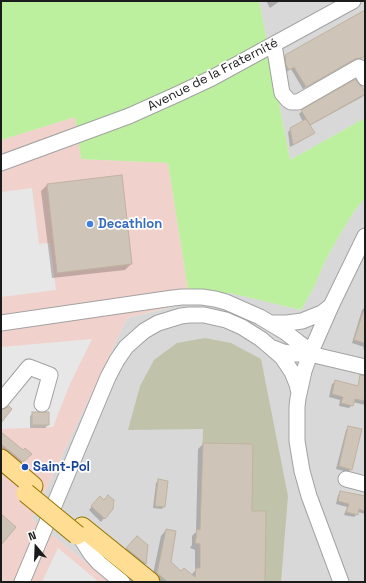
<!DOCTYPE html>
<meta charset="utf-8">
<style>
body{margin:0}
#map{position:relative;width:366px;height:583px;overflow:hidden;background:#eeebdf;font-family:"Space Grotesk",sans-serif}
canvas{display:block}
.frame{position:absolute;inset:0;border:2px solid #1b1b1b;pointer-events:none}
.north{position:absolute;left:16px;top:527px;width:40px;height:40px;-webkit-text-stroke:3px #fff;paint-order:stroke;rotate:341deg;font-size:11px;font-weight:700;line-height:16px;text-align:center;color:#1b1b1b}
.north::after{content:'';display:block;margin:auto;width:14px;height:18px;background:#1b1b1b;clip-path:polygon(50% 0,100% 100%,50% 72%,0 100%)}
</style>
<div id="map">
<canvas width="366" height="583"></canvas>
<div class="frame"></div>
<div class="north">N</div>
</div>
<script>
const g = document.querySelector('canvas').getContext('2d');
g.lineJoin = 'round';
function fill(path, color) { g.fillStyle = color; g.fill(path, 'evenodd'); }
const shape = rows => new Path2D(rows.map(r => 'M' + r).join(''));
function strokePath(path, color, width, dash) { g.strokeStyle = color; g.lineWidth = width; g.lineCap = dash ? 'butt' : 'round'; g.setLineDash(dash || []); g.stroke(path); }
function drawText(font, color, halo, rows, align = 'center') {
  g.font = font + ' "Space Grotesk",sans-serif'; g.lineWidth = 3.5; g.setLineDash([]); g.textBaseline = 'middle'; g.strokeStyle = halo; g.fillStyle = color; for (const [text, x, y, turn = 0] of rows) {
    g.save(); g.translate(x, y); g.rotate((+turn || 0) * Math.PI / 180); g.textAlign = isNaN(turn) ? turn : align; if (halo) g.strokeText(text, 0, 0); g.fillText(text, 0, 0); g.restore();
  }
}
fill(shape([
 [259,1,365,1,365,118,290,160],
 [365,198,365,582,110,582,32,519,127,318,230,293,301,310,313,289,326,259,342,231,353,213]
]), '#d9d8d8');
fill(shape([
 [75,117,81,159,168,163,190,302,127,318,32,519,110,582,1,582,1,140]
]), '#f1d1cb');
fill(shape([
 [205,338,231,343,261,359,288,496,281,582,199,582,203,429,128,430,140,386,154,360,177,343]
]), '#c0c3aa');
fill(shape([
 [1,1,259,1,290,160,365,118,365,198,353,213,342,231,326,259,313,289,301,310,230,293,190,302,168,163,81,159,75,117,1,140]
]), '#bcef9e');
fill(shape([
 [32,188,39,244,50,243,56,290,1,297,1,192],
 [92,339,70,384,53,427,1,429,1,347],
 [58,548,99,582,42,582]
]), '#e7e7e7');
fill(shape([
 [266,1,280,1,270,8],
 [365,11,365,58,364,57,357,61,351,62,303,89,291,69,286,72,284,68,283,59,285,56],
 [365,94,362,97,309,126,313,133,310,136,290,147,288,132,291,129,303,122,299,114,302,111],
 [48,184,131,264,125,270,52,278,41,191],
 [365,307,365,350,363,349,364,347,352,343,362,310],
 [336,381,357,387,365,387,365,405,353,402,352,405,349,408,339,406,340,400,329,397,332,384],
 [33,413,48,413,48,425,45,428,30,428,30,416],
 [349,427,351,469,348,472,336,469,346,430],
 [1,433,23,451,30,454,20,464,1,449],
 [203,444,251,512,264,582,156,582,152,579,161,536,166,530,169,562,181,572,191,575,195,571,195,550,190,548,192,545,192,536,196,532,198,449],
 [158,481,164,506,162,509,153,508,156,483],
 [341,492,365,497,365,514,358,512,357,514,354,517,344,515,347,507,336,504,338,495],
 [100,497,112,508,101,522,89,510],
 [134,540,147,545,145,564,142,567,124,552]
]), '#0003');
const building = shape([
 [365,10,365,56,361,58,355,59,306,87,294,67,289,70,286,65,285,55,365,10],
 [356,79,357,83,361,86,365,92,365,94,310,125,301,110,356,79],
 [306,119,315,133,293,145,290,128,306,119],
 [122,175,132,264,57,273,47,184,122,175],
 [363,312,365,312,365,343,354,340,363,312],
 [360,375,365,376,365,401,355,399,353,406,341,403,343,397,332,394,335,380,358,386,360,375],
 [9,406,12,409,1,423,1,410,4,409,9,406],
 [32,412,49,412,49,425,32,425,32,412],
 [348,426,362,429,352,470,339,466,348,426],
 [1,432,23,450,25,448,32,454,23,462,17,457,1,444,1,432],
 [203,443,253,444,252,511,266,511,265,582,168,582,157,573,166,529,176,531,171,562,181,571,184,568,195,577,196,568,200,568,200,544,195,543,196,539,197,529,200,530,203,443],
 [158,479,168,481,165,507,155,506,158,479],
 [340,491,365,496,365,511,359,509,358,515,346,512,349,504,338,501,340,491],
 [108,495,114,500,113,509,105,519,91,506,100,496,104,500,108,495],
 [1,514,16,527,1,545,1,514],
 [137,536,148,545,146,564,126,548,137,536]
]);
fill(building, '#cec4b8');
strokePath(building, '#c1b2a0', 1);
const minor = shape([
 [274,45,282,93,288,100,291,102,298,102,359,67,365,78],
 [1,163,129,116,178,94,212,78,353,1],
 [1,323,173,298,182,297,202,297,215,299,226,302,260,317,285,332,298,342,305,347,310,354],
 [271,323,287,323,302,321,322,313,331,306],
 [273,348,283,352,296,354,310,354,365,367],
 [1,401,29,367,50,375,42,404],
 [346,479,365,484],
 [85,529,82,540,91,554,99,563,122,582],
 [22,582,108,377,117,360,126,347,144,331,158,323,181,316,189,315,204,315,226,320,242,327,261,339,282,357,292,372,297,384,299,393],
 [341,582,309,496,302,471,297,441,297,407,298,398,304,371,310,354,331,306,365,236]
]);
const major = shape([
 [1,459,33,486],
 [82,527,150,582]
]);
strokePath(minor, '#a2a2a2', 17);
strokePath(major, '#927300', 21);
strokePath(minor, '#fff', 15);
strokePath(major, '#ffdd93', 19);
const majorBridge = shape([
 [26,493,77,535]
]);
strokePath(majorBridge, '#927300', 21, []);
strokePath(majorBridge, '#ffdd93', 19);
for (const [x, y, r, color] of [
 [90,224,4,"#3f7fe0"],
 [25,467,4,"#1a4fb4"]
]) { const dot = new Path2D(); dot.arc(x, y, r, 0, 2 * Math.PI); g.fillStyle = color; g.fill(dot); strokePath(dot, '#fff', 1.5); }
drawText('13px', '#1b1b1b', '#fff', [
 ["Avenue de la Fraternité",213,75,-27]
]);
drawText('bold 13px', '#366cbe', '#fff', [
 ["Decathlon",98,224]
], 'left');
drawText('bold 13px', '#164399', '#fff', [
 ["Saint-Pol",33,467]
], 'left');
</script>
